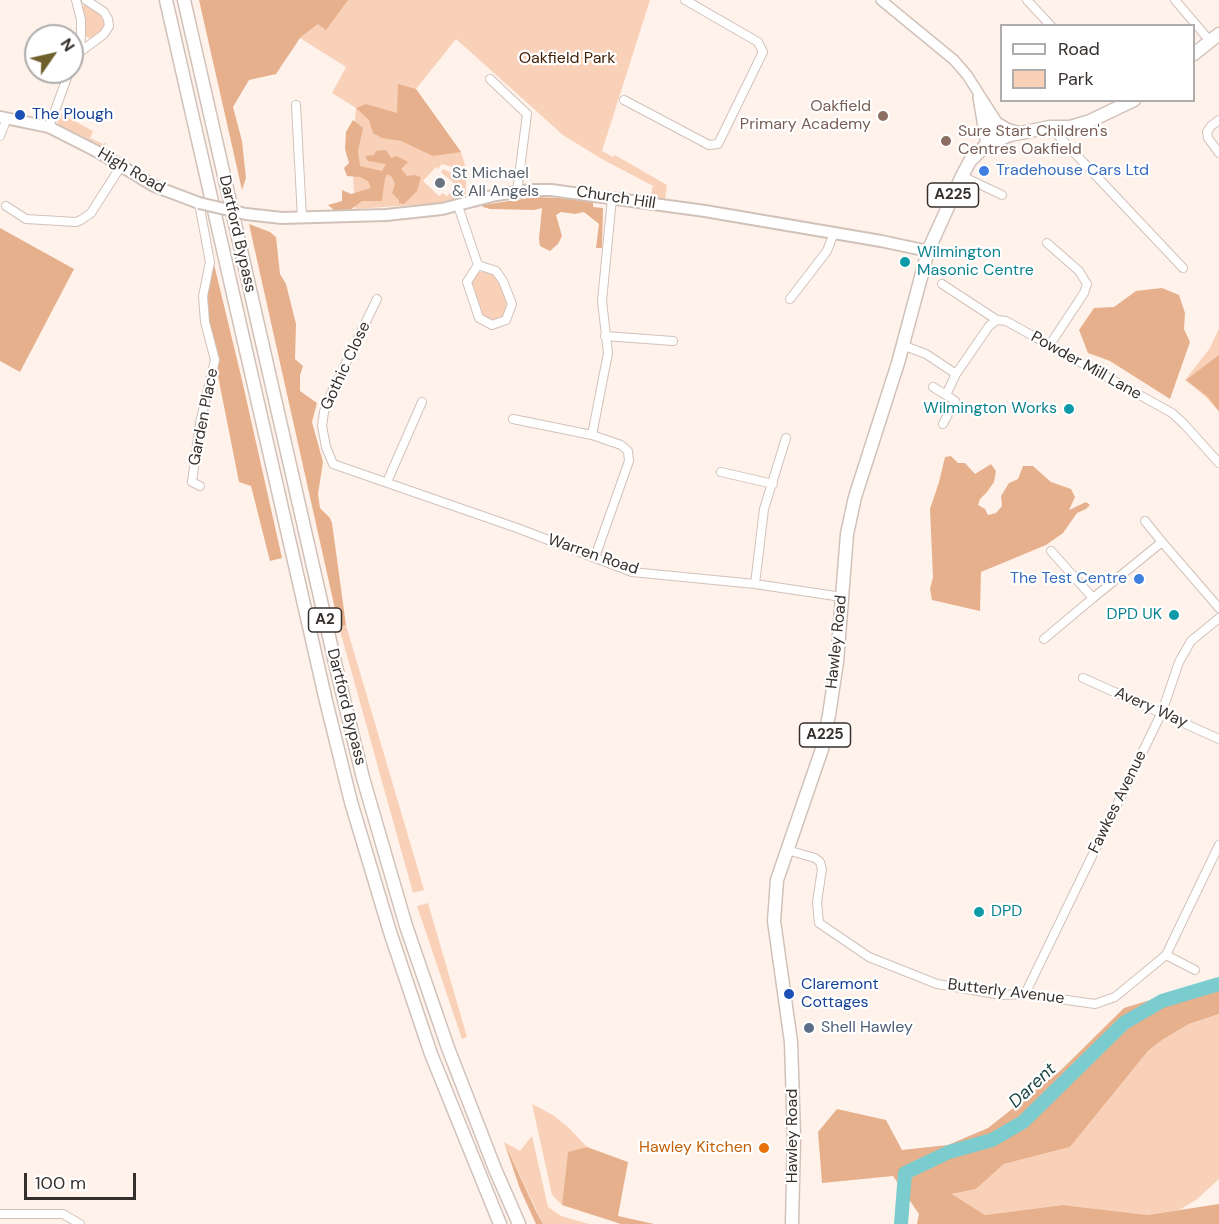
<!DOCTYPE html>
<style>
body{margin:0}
#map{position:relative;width:1219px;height:1224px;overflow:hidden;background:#fff2eb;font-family:"DM Sans",sans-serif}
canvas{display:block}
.legend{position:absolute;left:1000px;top:24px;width:195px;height:78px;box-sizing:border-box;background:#fff;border:2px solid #afacab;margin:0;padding:8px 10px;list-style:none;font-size:18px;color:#36302d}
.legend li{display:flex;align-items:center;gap:12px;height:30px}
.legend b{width:30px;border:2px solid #afacab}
.north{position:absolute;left:24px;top:24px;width:60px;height:60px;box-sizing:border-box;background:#fff;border:2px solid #afacab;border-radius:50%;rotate:56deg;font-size:16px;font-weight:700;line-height:24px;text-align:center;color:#36302d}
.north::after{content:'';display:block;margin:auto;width:21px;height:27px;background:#6f5f2c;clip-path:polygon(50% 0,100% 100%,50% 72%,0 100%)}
.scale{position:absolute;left:24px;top:1173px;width:112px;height:27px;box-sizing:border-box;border:3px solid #36302d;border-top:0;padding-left:8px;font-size:18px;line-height:21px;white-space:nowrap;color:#36302d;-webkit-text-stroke:4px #fff;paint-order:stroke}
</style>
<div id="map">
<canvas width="1219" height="1224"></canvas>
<ul class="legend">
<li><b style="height:8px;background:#fff"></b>Road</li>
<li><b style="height:16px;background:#f9d1b8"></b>Park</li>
</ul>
<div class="north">N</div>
<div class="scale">100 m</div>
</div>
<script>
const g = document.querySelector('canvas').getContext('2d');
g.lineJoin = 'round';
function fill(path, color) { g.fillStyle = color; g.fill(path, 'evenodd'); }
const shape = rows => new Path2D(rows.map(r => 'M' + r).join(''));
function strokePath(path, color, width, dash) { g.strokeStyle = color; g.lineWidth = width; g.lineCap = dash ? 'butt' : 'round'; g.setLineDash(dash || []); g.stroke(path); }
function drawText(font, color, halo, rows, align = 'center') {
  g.font = font + ' "DM Sans",sans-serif'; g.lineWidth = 4.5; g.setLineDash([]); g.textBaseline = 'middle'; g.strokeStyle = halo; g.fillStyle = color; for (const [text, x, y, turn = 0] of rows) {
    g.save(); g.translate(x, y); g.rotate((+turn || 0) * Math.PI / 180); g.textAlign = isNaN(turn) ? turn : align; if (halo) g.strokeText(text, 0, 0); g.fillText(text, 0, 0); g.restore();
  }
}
fill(shape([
 [328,0,650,0,602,151,613,157,615,155,667,185,665,199,650,198,653,186,600,158,563,135,456,39,416,89,461,152,466,168,466,196,443,203,355,209,352,160,356,108,332,93,346,67,300,38,318,24],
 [442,164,459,169,456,175,443,169,441,172,457,186,447,196,443,193,439,196,423,181,436,167,438,169],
 [86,3,102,13,106,18,106,28,92,39,87,37,84,34,81,8],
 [60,113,93,131,90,138,103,144,107,142,104,147,60,125,57,122],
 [486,271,498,277,509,306,505,316,491,321,480,314,469,282,475,273],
 [1219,328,1219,412,1206,397,1185,380,1210,348],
 [346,625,424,890,413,893,339,627],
 [428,903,467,1037,462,1039,417,906],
 [1219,1014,1219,1179,1196,1200,1179,1210,1146,1215,1063,1205,985,1215,952,1194,976,1189,1004,1164,1070,1147,1148,1051,1162,1040,1189,1024],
 [532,1104,553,1115,568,1127,587,1147,568,1153,562,1205,552,1195],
 [532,1136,548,1207,561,1216,589,1224,543,1224,504,1142,520,1151]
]), '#f9d1b8');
fill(shape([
 [199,0,348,0,326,30,318,24,300,38,276,74,249,80,233,107,242,141,246,178,242,190],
 [398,84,416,89,461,152,433,156,401,141,382,138,373,133,369,120,356,108,366,104,397,113],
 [353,120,363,128,358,151,360,166,382,171,386,164,368,161,365,156,374,155,376,151,386,150,391,158,397,156,408,162,401,169,407,176,414,175,421,177,417,191,404,204,399,203,399,200,392,193,395,184,392,177,388,174,385,178,382,201,362,201,350,210,335,211,328,205,342,201,342,190,351,194,371,188,368,181,360,177,347,176,344,168,349,163,345,149,346,132],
 [536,197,578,199,593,201,593,207,603,208,602,248,596,248,599,224,584,212,575,214,561,212,556,215,562,236,558,244,550,251,540,246,539,239,542,208,534,210,490,209,483,207,482,205],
 [249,224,270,232,276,237,280,274,286,284,296,324,295,359,303,366,300,375,300,391,317,403,312,422,323,462,318,494,320,508,330,518,332,523,346,625,339,627],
 [0,228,74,269,20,372,0,361],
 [213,260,242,380,282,558,270,561,251,486,239,482,216,366,215,343,207,318,205,302],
 [1162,288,1179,295,1185,313,1184,329,1190,342,1170,399,1110,361,1088,353,1079,330,1094,308,1114,307,1136,291],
 [1219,355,1219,411,1207,396,1186,380],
 [951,456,958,463,965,463,975,474,991,464,996,471,994,482,987,492,980,499,978,505,985,509,988,515,996,513,1002,506,1001,496,1009,483,1018,479,1023,466,1033,466,1051,482,1071,489,1075,497,1069,510,1086,502,1090,505,1086,509,1077,513,1063,533,1046,545,981,572,980,611,932,600,930,589,933,577,930,509,939,482,945,457],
 [1219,979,1219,1014,1189,1024,1162,1040,1148,1051,1070,1147,1004,1164,976,1189,952,1194,985,1215,1063,1205,1147,1215,1219,1204,1219,1224,917,1224,919,1214,893,1176,822,1183,818,1132,837,1109,886,1120,902,1150,948,1145,988,1128,1060,1071,1124,1008],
 [504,1142,536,1211,543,1224,536,1224,520,1189],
 [587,1147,628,1162,618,1216,654,1224,621,1224,562,1205,568,1152]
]), '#e7b08c');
strokePath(shape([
 [901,1224,905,1173,949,1152,992,1140,1023,1122,1124,1023,1162,1001,1219,984]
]), '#7acccf', 14);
const minor = shape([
 [1027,0,1051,26],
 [1175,0,1210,41],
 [80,52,104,34,109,26,108,19,104,12,86,0],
 [72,64,80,52,81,34,81,20,76,0],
 [490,79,527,114,517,192],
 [624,100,709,145,718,144,763,52,758,42,685,0],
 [296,105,302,218],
 [1219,120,1211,126,1207,132,1208,138,1219,153],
 [49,127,69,72],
 [1050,127,1183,268],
 [0,136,7,118],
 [962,176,1002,195],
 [199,203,210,262,203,296,205,322,215,360,200,423,192,482,200,486],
 [6,206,26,219,76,222,81,220,91,213,121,166],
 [458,206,478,265],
 [1047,243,1079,271,1087,284,1084,293,1049,346],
 [478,265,496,271,503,281,512,304,506,320,492,325,479,318,467,282,478,265],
 [942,284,997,320,1006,321,1172,413,1184,424,1219,463],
 [377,299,327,402,324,412,322,426,326,447,333,464,517,528,632,572,755,584,842,597],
 [790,299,827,251,834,233],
 [605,336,673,341],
 [902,345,926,354,956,374,989,326,997,320],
 [933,387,946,395,956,374],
 [513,419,592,435,621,445,628,451,629,461,595,557],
 [943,424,955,401,946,395],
 [592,435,608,353,602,301,612,198],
 [721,472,773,484],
 [387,482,422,402],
 [1145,521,1162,542],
 [1051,551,1093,598,1162,542,1219,608],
 [755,584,764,509,786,438],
 [1044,639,1093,598],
 [1083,678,1219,739],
 [787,850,815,858,820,862,822,869,817,902,819,923,869,957,937,984,1002,995,1025,994,1095,1004,1115,997,1166,955,1219,845],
 [1166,955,1195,970],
 [1025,994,1162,712,1179,662,1191,641,1219,618],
 [0,1214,63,1214,80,1224]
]);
const tertiary = shape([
 [881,0,954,60,967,75,997,122,1007,128,1019,132],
 [978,97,986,145],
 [986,113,996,139]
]);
const secondary = shape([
 [0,117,49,127,98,152,154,186,199,203],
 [246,214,282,218,386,215,442,209,496,195,531,190,551,190,705,211,881,241,928,251]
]);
const primary = shape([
 [1194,54,1219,34],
 [792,1224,794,1137,791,1042,774,921,777,880,822,749,829,715,837,662,847,534,855,497,898,363,928,251,962,176,970,161,986,145,1010,135,1050,127,1070,127,1090,121,1134,100]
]);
const trunk = shape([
 [166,0,326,701,351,802,390,932,431,1054,500,1224],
 [184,0,336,667,363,778,406,926,448,1048,495,1169,519,1224]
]);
strokePath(minor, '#d1c2b9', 10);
strokePath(tertiary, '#d1c2b9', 12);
strokePath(secondary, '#d1c2b9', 14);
strokePath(primary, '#d1c2b9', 15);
strokePath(trunk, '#d1c2b9', 15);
strokePath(minor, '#fff', 8);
strokePath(tertiary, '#fff', 9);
strokePath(secondary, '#fff', 10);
strokePath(primary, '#fff', 12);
strokePath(trunk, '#fff', 12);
const secondaryBridge = shape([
 [199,203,246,214]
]);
strokePath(secondaryBridge, '#d1c2b9', 14, []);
strokePath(secondaryBridge, '#fff', 10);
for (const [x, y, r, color] of [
 [20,115,6,"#1a4fb4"],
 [883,116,6,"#8d6e63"],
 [946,141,6,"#8d6e63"],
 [984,171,6,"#3f7fe0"],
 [440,183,6,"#6b7280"],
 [905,262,6,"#0f9aa8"],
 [1069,409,6,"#0f9aa8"],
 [1139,579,6,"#3f7fe0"],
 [1174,615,6,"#0f9aa8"],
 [979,912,6,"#0f9aa8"],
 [789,994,6,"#1a4fb4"],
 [809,1028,6,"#5c6f8a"],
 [764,1148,6,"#e8710a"]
]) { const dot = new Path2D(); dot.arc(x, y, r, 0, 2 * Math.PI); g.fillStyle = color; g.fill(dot); strokePath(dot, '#fff', 2); }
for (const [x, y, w] of [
 [953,195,51],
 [325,620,33],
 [825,735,51]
]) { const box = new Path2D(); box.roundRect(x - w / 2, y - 12, w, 24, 4.5); g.fillStyle = '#fff'; g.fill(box); strokePath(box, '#36302d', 1.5); }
drawText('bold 15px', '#36302d', null, [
 ["A225",953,195],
 ["A2",325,620],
 ["A225",825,735]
]);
drawText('16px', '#442105', '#fff', [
 ["Oakfield Park",567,59]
]);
drawText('16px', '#785e54', '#fff', [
 ["Oakfield",871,107],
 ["Primary Academy",871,125],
 ["Sure Start Children's",958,132,"left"],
 ["Centres Oakfield",958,150,"left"]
], 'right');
drawText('16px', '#164399', '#fff', [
 ["The Plough",32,115],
 ["Claremont",801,985],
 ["Cottages",801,1003]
], 'left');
drawText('16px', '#36302d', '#fff', [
 ["High Road",131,171,30],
 ["Church Hill",616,198,9],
 ["Dartford Bypass",237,234,77],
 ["Gothic Close",346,366,-65],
 ["Powder Mill Lane",1086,366,29],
 ["Garden Place",204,417,-79],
 ["Warren Road",593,555,19],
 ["Hawley Road",837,642,-84],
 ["Dartford Bypass",346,707,76],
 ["Avery Way",1151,708,24],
 ["Fawkes Avenue",1118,802,-64],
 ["Butterly Avenue",1006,992,7],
 ["Hawley Road",793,1136,-90]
]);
drawText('16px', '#366cbe', '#fff', [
 ["Tradehouse Cars Ltd",996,171],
 ["The Test Centre",1127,579,"right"]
], 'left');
drawText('16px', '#5b616d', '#fff', [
 ["St Michael",452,174],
 ["& All Angels",452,192]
], 'left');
drawText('16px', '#0d838f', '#fff', [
 ["Wilmington",917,253],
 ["Masonic Centre",917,271],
 ["Wilmington Works",1057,409,"right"],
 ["DPD UK",1162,615,"right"],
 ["DPD",991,912]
], 'left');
drawText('16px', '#4e5e75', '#fff', [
 ["Shell Hawley",821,1028]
], 'left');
drawText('16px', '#c56008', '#fff', [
 ["Hawley Kitchen",752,1148]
], 'right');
drawText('italic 18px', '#204748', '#fff', [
 ["Darent",1033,1086,-43]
]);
</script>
